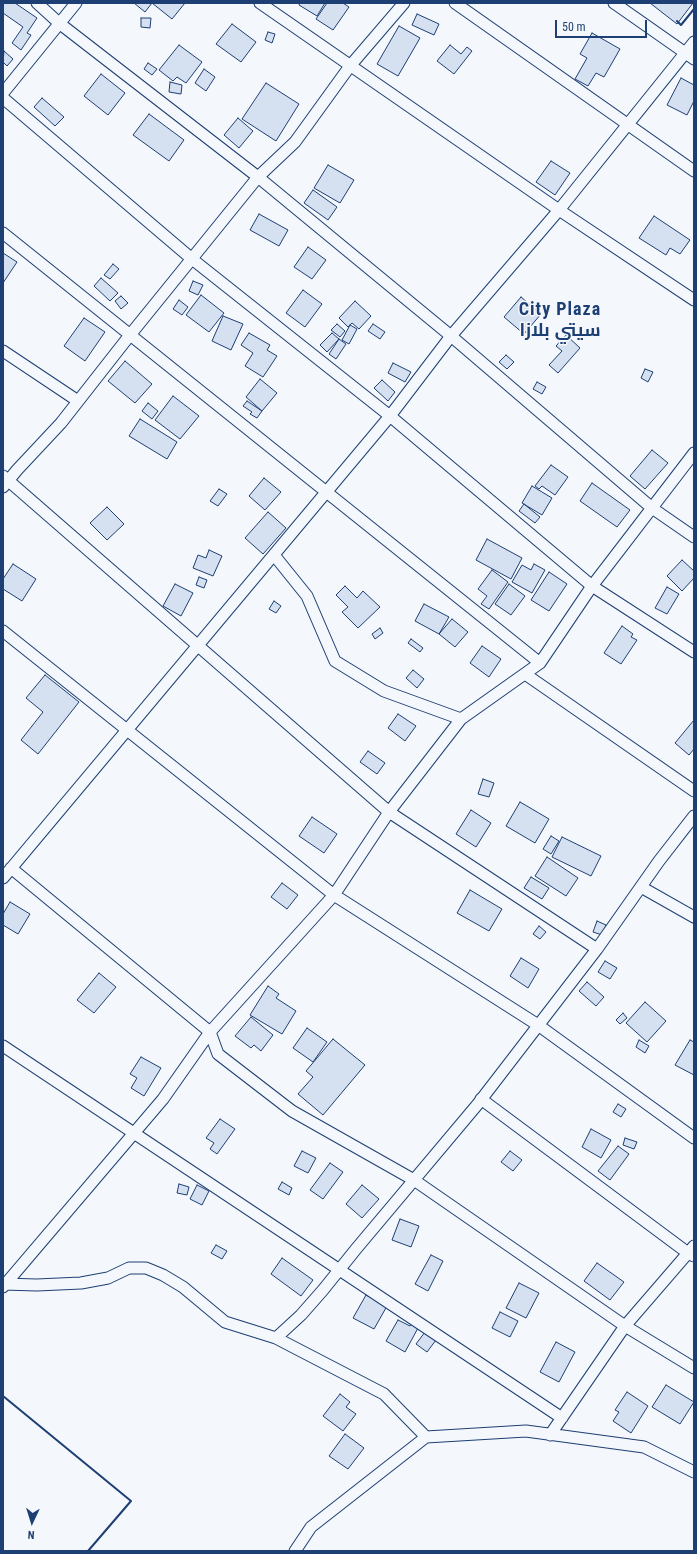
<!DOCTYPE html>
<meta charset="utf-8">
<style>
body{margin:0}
#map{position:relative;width:697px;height:1554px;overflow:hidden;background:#f4f7fb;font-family:"Roboto Condensed",sans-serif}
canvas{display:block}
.frame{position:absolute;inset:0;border:4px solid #1d3f73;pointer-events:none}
.north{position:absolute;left:12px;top:1502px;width:40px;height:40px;-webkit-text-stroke:3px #f4f7fb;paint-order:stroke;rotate:184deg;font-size:11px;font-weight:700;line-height:16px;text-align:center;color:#1d3f73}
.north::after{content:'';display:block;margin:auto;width:14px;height:18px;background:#1d3f73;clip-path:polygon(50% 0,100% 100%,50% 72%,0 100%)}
.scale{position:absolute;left:555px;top:20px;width:92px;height:18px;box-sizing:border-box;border:2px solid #1d3f73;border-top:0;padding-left:5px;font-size:12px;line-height:14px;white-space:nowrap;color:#1d3f73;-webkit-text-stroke:3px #f4f7fb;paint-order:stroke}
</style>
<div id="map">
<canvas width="697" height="1554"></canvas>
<div class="frame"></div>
<div class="north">N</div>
<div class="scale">50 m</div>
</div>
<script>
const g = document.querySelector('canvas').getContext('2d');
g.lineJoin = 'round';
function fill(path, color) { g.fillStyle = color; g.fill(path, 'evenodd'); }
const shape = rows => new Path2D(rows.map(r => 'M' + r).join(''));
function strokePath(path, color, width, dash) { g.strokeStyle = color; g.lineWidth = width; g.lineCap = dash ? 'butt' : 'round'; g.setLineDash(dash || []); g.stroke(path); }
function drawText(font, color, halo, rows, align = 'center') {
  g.font = font + ' "Roboto Condensed",Cairo,sans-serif'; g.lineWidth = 3; g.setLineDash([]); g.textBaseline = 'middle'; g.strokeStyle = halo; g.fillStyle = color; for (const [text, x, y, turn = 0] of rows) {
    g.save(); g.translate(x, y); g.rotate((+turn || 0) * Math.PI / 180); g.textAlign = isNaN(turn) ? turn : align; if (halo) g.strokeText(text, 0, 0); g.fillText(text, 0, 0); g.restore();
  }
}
const building = shape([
 [3,3,15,3,37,18,27,33,31,35,21,50,12,43,23,27,3,13,3,3],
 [134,3,185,3,172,19,152,3,145,12,134,3],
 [300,3,325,3,317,16,299,5,300,3],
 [327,3,343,3,349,7,333,30,316,19,327,3],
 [650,3,693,3,677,24,650,3],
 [417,14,439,24,434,35,412,25,417,14],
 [141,18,151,18,150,28,141,27,141,18],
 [232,24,256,42,241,62,216,44,232,24],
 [399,26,420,38,398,76,377,64,399,26],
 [268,32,275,34,272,43,265,40,268,32],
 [592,33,620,49,604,77,596,73,588,86,575,79,587,58,580,54,592,33],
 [179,45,202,62,186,83,177,77,173,81,159,70,179,45],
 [450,45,461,54,467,47,472,51,454,74,437,61,450,45],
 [4,51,13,59,7,66,3,62,4,51],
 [148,63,157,69,152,75,144,69,148,63],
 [204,69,215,77,206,91,195,83,204,69],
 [101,74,125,93,108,115,84,96,101,74],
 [681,78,694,85,694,101,687,115,667,105,681,78],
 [170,82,182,85,181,94,169,92,170,82],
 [266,83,299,104,276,141,242,119,266,83],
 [42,98,64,117,55,126,34,107,42,98],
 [149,114,184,140,169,161,133,135,149,114],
 [238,118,253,131,239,148,224,135,238,118],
 [551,161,570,173,555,195,536,182,551,161],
 [328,165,354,180,340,203,314,188,328,165],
 [313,190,337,207,328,220,304,203,313,190],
 [259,214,288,230,279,246,250,230,259,214],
 [654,216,690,240,680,254,670,248,666,255,639,238,654,216],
 [308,247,326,260,312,279,294,267,308,247],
 [3,253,17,262,3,283,3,253],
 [113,264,119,269,110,279,104,275,113,264],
 [101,278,118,293,110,301,94,286,101,278],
 [193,281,203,285,198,295,189,291,193,281],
 [303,290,322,304,305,327,286,313,303,290],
 [201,295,224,313,209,332,186,315,201,295],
 [121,296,128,303,121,309,115,301,121,296],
 [521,297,541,314,524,334,504,317,521,297],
 [179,300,188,307,182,315,173,309,179,300],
 [355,301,371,316,359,329,352,323,348,327,339,318,355,301],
 [223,316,243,324,231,350,212,341,223,316],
 [84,318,105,332,85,361,64,346,84,318],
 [337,324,345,331,340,337,331,330,337,324],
 [373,324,385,332,380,339,368,331,373,324],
 [350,325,357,329,349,344,342,340,350,325],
 [249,333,270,345,267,350,277,356,263,377,245,366,253,353,241,345,249,333],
 [332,333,339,339,327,352,320,345,332,333],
 [566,335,580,348,558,373,549,365,562,351,556,346,566,335],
 [339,339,346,344,336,359,329,354,339,339],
 [506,355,514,362,507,369,499,362,506,355],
 [125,361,152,384,135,403,108,381,125,361],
 [393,363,411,372,405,382,388,373,393,363],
 [645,369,653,372,648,382,641,378,645,369],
 [260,379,277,393,262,411,246,397,260,379],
 [382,380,395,392,388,401,374,388,382,380],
 [537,382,546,387,542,394,533,389,537,382],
 [173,396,199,416,180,439,155,420,173,396],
 [247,401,262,411,257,418,250,414,252,412,243,406,247,401],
 [148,403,158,411,152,419,142,411,148,403],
 [140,419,177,442,167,459,129,436,140,419],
 [652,450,668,463,645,489,630,476,652,450],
 [551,465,568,477,555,495,542,486,539,489,535,486,551,465],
 [264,478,281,492,265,510,249,496,264,478],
 [592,483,630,510,617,527,580,501,592,483],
 [532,486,552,498,542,515,522,503,532,486],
 [219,489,227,494,218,506,210,501,219,489],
 [524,504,540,517,535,523,519,511,524,504],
 [107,507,124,524,107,540,90,523,107,507],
 [268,512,286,528,263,554,245,538,268,512],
 [487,539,522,558,511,579,476,560,487,539],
 [209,550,222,556,213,576,193,568,198,555,206,558,209,550],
 [682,560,694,571,694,578,682,591,667,576,682,560],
 [13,564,36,579,22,601,3,589,3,579,13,564],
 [534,564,545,570,532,593,512,582,522,565,531,570,534,564],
 [492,570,508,582,489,609,481,604,487,596,478,589,492,570],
 [549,572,567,584,549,611,531,600,549,572],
 [199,577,207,580,204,588,196,585,199,577],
 [175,584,193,593,181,616,163,606,175,584],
 [509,584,525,596,511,615,495,604,509,584],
 [345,586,357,598,363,591,380,607,358,628,342,612,348,607,336,595,345,586],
 [667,587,679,594,667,614,655,608,667,587],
 [274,601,281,606,276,613,269,609,274,601],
 [424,604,449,617,439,634,415,621,424,604],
 [452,619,468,632,455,647,439,634,452,619],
 [622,626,633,634,631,637,637,640,621,664,604,653,622,626],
 [380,628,383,633,375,639,372,634,380,628],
 [411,639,423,648,420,652,408,643,411,639],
 [482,646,501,659,489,677,470,663,482,646],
 [413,670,424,679,417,688,406,678,413,670],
 [45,675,79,702,38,754,21,740,43,712,26,698,45,675],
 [398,714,416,726,405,741,388,728,398,714],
 [694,720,694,749,689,755,675,743,694,720],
 [368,751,385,763,377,774,360,762,368,751],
 [483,779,494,783,489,797,478,794,483,779],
 [520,802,549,819,535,843,506,826,520,802],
 [471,810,491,823,476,847,456,834,471,810],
 [312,817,337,834,324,853,299,836,312,817],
 [551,836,559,841,551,854,543,849,551,836],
 [562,837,601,856,591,876,552,857,562,837],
 [547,857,578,878,566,896,535,876,547,857],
 [531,877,549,888,542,899,524,888,531,877],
 [282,883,298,895,287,909,271,897,282,883],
 [470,890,502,909,489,931,457,913,470,890],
 [10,902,30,914,18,934,3,925,3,914,10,902],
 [597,921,606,925,602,935,593,932,597,921],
 [539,926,546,932,540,939,533,934,539,926],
 [521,958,539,969,528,988,510,976,521,958],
 [605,961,617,968,610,979,598,972,605,961],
 [99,973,116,987,94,1013,77,1000,99,973],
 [587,982,604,997,596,1006,579,991,587,982],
 [268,986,279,994,276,998,296,1011,282,1034,250,1015,268,986],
 [645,1002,666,1021,647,1042,626,1023,645,1002],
 [623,1013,627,1018,620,1024,616,1020,623,1013],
 [251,1017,273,1035,261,1051,254,1045,251,1048,235,1036,251,1017],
 [307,1028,327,1042,313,1062,293,1048,307,1028],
 [333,1039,365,1065,323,1115,298,1094,313,1077,306,1071,333,1039],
 [639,1040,649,1046,645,1053,636,1047,639,1040],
 [690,1040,694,1042,694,1075,675,1065,690,1040],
 [141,1057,161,1068,144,1096,131,1088,137,1078,130,1074,141,1057],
 [618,1104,626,1109,621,1117,613,1112,618,1104],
 [220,1119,235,1129,217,1154,210,1149,214,1143,206,1138,220,1119],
 [591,1129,611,1140,601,1158,582,1147,591,1129],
 [625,1138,637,1142,634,1149,623,1145,625,1138],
 [618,1146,629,1154,610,1180,598,1171,618,1146],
 [302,1151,316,1158,308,1173,294,1166,302,1151],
 [510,1151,522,1160,513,1171,501,1162,510,1151],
 [330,1163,343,1172,323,1199,310,1190,330,1163],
 [282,1182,292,1188,289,1195,278,1189,282,1182],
 [179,1184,189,1187,187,1195,177,1193,179,1184],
 [197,1185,209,1191,202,1205,190,1199,197,1185],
 [362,1185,379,1199,362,1218,346,1204,362,1185],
 [400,1219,419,1226,411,1247,392,1240,400,1219],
 [216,1245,227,1251,222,1259,211,1253,216,1245],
 [431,1255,443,1261,428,1291,415,1284,431,1255],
 [282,1258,313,1280,301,1296,271,1274,282,1258],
 [597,1263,624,1282,610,1300,584,1281,597,1263],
 [519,1283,539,1293,526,1318,506,1308,519,1283],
 [366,1295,387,1306,374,1329,353,1318,366,1295],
 [500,1312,518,1321,510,1337,492,1328,500,1312],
 [398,1320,410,1326,411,1324,418,1328,405,1352,386,1341,398,1320],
 [425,1332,436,1340,427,1352,416,1344,425,1332],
 [556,1342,575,1352,559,1382,540,1372,556,1342],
 [666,1385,694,1402,680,1424,652,1407,666,1385],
 [627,1392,648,1406,631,1433,613,1421,619,1412,615,1410,627,1392],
 [340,1394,350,1402,346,1407,356,1414,343,1431,323,1416,340,1394],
 [345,1434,364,1448,348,1469,329,1456,345,1434]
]);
fill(building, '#d5e0f0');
strokePath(building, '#1d3f73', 1);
const minor = shape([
 [37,3,59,23,258,177,451,336,652,508,694,537],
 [260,3,559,210,694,300],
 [455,3,694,171],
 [614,3,694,59],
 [3,93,76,3],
 [3,98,192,259,390,416,592,586,694,652],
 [3,233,540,663],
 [3,351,78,401],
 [3,476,389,812,597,949],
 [3,487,17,470,61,423,130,335,258,177,295,142,350,66,404,3],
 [274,555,307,596,335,661,384,691,461,719],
 [3,631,334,895,538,1025,694,1138],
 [525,674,694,791],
 [11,868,210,1032,218,1054,292,1111,414,1180,625,1326,694,1368],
 [3,878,390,416,451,336,559,210,694,42],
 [641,887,694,917],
 [3,1046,562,1418],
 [481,1099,688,1253,694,1256],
 [3,1284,37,1285,81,1283,108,1278,129,1268,146,1268,163,1275,183,1287,225,1322,276,1338,384,1394,426,1437],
 [3,1287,163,1099,210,1032,334,895,389,812,461,719,540,663,592,586,694,453],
 [276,1338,301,1315,323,1290,356,1249,477,1105,597,949,659,861,694,816],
 [550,1435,625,1326,694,1246],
 [295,1551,311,1527,426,1437,526,1431,644,1447,694,1472]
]);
strokePath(minor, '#1d3f73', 13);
strokePath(minor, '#f4f7fb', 11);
strokePath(shape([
 [677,21,681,25,694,9],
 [3,1396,131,1501,88,1551]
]), '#1d3f73', 2);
g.letterSpacing = '1px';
drawText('bold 18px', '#1d3f73', '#f4f7fb', [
 ["City Plaza",560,310],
 ["سيتي بلازا",560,331]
]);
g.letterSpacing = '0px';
</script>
